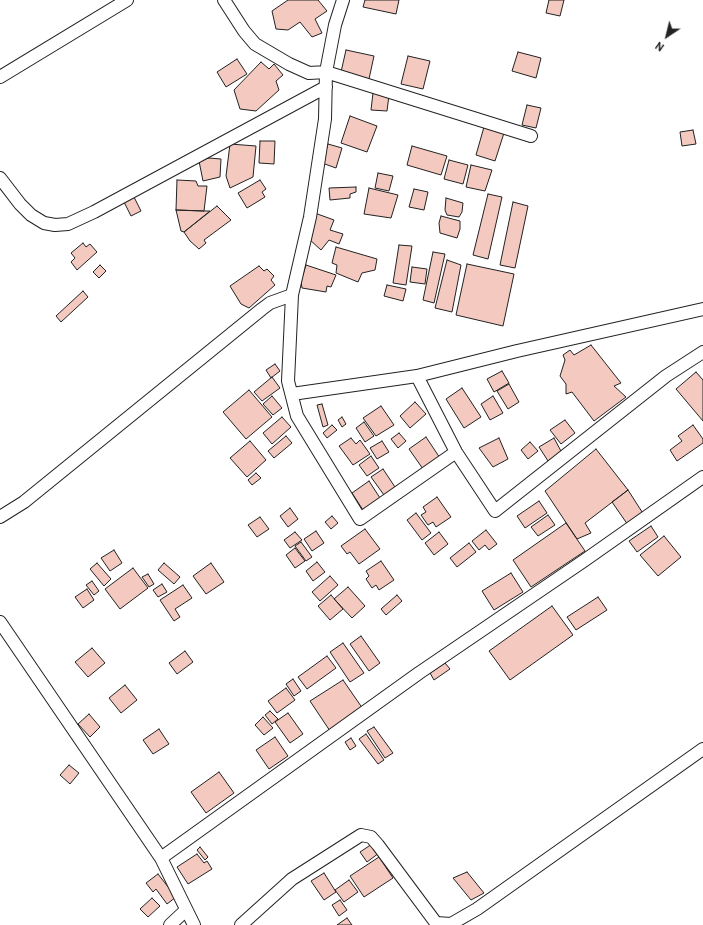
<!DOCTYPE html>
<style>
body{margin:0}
#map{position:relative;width:703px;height:925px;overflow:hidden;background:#fff;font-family:Overpass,sans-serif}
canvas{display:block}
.north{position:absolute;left:647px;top:16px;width:40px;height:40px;-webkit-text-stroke:3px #fff;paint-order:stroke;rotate:215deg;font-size:11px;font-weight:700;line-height:16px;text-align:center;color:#222}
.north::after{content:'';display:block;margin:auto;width:14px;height:18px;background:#222;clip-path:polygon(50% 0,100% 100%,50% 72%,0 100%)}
</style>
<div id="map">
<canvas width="703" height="925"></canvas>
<div class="north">N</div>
</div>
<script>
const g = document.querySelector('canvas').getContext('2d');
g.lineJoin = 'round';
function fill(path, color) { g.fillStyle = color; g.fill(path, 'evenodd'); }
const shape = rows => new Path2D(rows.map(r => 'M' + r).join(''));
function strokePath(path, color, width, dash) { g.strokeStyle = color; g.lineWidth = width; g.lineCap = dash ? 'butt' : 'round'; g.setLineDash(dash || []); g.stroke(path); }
const building = shape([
 [288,0,318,0,327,11,315,19,322,33,312,37,300,22,288,30,276,29,272,11,288,0],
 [365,0,399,0,396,14,363,7,365,0],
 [549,0,564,0,560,16,546,13,549,0],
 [346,50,374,56,369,79,341,72,346,50],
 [518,52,541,58,536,78,512,71,518,52],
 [408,56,430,61,423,89,401,84,408,56],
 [237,59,247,74,226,87,217,72,237,59],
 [261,62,269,69,274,64,283,75,276,81,279,90,256,111,240,109,234,90,261,62],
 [373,93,389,95,387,111,371,110,373,93],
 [527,105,541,108,536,128,522,125,527,105],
 [350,116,377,126,367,152,341,143,350,116],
 [484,127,504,133,495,161,476,155,484,127],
 [693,130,696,144,682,146,680,132,693,130],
 [260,141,275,141,274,164,259,163,260,141],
 [230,144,256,146,253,177,230,188,226,176,230,144],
 [328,144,342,148,336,168,322,163,328,144],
 [412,146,447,156,441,175,407,165,412,146],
 [209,158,221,159,220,177,203,181,199,161,209,158],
 [449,160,468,165,463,184,444,179,449,160],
 [471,165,492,170,485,191,466,187,471,165],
 [378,173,393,176,389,191,375,188,378,173],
 [177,180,196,181,198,186,207,186,204,211,176,210,177,180],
 [260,180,266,189,262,192,265,197,247,208,238,193,260,180],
 [356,187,356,192,350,194,350,198,330,200,329,188,356,187],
 [369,188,398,195,391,218,364,214,369,188],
 [414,189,428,192,424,210,409,207,414,189],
 [488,194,502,197,488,259,473,255,488,194],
 [134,197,141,211,131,216,124,202,134,197],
 [446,198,463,203,462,212,459,217,447,215,445,210,446,198],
 [513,202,528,206,515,268,500,265,513,202],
 [217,206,231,220,204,240,206,243,199,249,190,241,184,232,217,206],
 [176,210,204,211,210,211,184,232,181,231,176,210],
 [312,212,334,220,330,230,343,234,339,244,329,240,321,250,309,239,312,212],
 [441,216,460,221,460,229,457,238,440,233,439,223,441,216],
 [83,243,86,247,90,244,97,252,77,270,71,262,75,258,71,253,83,243],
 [399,245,412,246,406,285,393,283,399,245],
 [336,247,377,259,375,270,362,273,358,282,336,273,337,265,332,263,336,247],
 [433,252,445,254,434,303,423,300,433,252],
 [447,260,461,265,452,312,435,308,447,260],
 [467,264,514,274,503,326,456,315,467,264],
 [100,265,106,271,99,278,93,272,100,265],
 [306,265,336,275,331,287,327,286,326,292,302,288,301,281,306,265],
 [259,266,264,271,267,269,274,276,271,280,275,285,249,308,241,304,230,286,259,266],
 [412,267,427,269,425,284,410,282,412,267],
 [387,285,406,289,403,301,384,296,387,285],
 [83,291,88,297,61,322,56,316,83,291],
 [591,345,621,383,614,386,626,397,594,421,572,392,566,394,566,384,560,376,565,360,563,355,570,350,574,355,591,345],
 [275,364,280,371,271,378,266,370,275,364],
 [502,371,509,383,494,392,487,379,502,371],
 [696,372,703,380,703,421,676,389,696,372],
 [272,377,280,388,262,401,254,392,272,377],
 [509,384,519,402,508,409,497,391,509,384],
 [462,388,481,417,464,428,446,399,462,388],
 [249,390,272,417,246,439,223,412,249,390],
 [272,396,282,408,273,415,263,404,272,396],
 [493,396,503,413,490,420,481,404,493,396],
 [415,402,426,414,410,428,400,416,415,402],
 [322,404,328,425,323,427,317,405,322,404],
 [381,406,394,425,376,436,363,418,381,406],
 [282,417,291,427,272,444,263,433,282,417],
 [342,417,346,424,342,427,338,420,342,417],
 [565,420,575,433,561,444,550,430,565,420],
 [364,422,374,436,365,442,356,428,364,422],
 [332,425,337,430,327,438,323,433,332,425],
 [693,425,703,439,703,443,677,461,670,450,682,441,678,436,693,425],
 [399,433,406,441,398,448,391,439,399,433],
 [286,436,292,443,274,458,268,451,286,436],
 [426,437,440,458,423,469,409,449,426,437],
 [351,438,356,444,360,440,370,454,353,465,339,446,351,438],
 [499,438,508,459,493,467,479,448,499,438],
 [554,438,562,453,548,461,539,447,554,438],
 [250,441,266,460,247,477,230,458,250,441],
 [382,441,389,452,377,459,370,448,382,441],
 [530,442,538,451,528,459,521,450,530,442],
 [596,449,628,490,585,523,591,533,577,539,545,491,596,449],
 [371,456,379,468,367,476,359,465,371,456],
 [383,469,395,487,384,495,371,477,383,469],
 [256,473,261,478,252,485,248,480,256,473],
 [369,481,380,498,363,510,352,493,369,481],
 [628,490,644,515,628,525,612,502,628,490],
 [437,497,451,517,436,527,433,522,428,525,421,515,426,512,423,507,437,497],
 [539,501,547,513,525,528,517,516,539,501],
 [290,508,298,519,288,527,280,516,290,508],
 [416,513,431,533,422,540,407,520,416,513],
 [548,515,555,525,538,536,531,527,548,515],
 [332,516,338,523,331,529,325,522,332,516],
 [260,517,269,529,257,537,248,525,260,517],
 [566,523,585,551,531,587,513,560,566,523],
 [651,526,658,537,637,552,629,541,651,526],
 [365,529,380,549,359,564,350,552,347,554,341,546,365,529],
 [486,530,497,544,489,550,485,545,479,550,472,541,486,530],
 [316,531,324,543,312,551,304,539,316,531],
 [295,532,302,540,290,548,284,540,295,532],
 [439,532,448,544,434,555,425,543,439,532],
 [664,536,681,557,658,576,640,555,664,536],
 [301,542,312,557,306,561,295,546,301,542],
 [469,543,476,552,457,567,450,558,469,543],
 [295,548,305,561,295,568,286,555,295,548],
 [114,550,122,563,110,571,101,558,114,550],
 [381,561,394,580,379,590,376,585,372,588,366,579,369,576,366,571,381,561],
 [317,562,325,572,313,581,306,571,317,562],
 [97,563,111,579,104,586,90,569,97,563],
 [164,563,180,577,174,584,158,570,164,563],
 [211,563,224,582,206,594,193,576,211,563],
 [133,568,148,588,120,609,105,589,133,568],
 [511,573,523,592,494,610,482,591,511,573],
 [148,574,154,584,149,587,142,577,148,574],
 [330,576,338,585,320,601,312,592,330,576],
 [92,581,99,591,94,595,86,585,92,581],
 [162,584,167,592,158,597,153,590,162,584],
 [183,585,192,598,175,609,180,617,174,621,160,600,183,585],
 [348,587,365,606,352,618,334,599,348,587],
 [87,589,94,600,83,608,75,597,87,589],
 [331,595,343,609,330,620,318,606,331,595],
 [397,595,402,601,386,615,381,609,397,595],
 [598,597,607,610,576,630,567,617,598,597],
 [552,606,573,635,510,680,489,651,552,606],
 [361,636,380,663,369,671,350,644,361,636],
 [343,643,364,673,350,682,330,652,343,643],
 [92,648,105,663,88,677,75,662,92,648],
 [185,651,193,662,177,674,169,663,185,651],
 [327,656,336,668,307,689,298,677,327,656],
 [445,663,450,669,434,680,430,673,445,663],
 [293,679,301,691,294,696,286,684,293,679],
 [343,680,363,709,330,731,310,701,343,680],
 [125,685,137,700,121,713,109,698,125,685],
 [286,688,295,700,277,713,268,701,286,688],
 [270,711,278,719,272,724,265,715,270,711],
 [288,713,303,734,290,743,275,722,288,713],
 [89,714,100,727,90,737,78,724,89,714],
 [263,717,273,728,264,735,255,725,263,717],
 [374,727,393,753,385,758,367,731,374,727],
 [159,729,169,744,153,754,143,740,159,729],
 [366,734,384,760,378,764,359,739,366,734],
 [275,737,288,756,269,769,256,750,275,737],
 [351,738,356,746,350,750,345,742,351,738],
 [69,765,79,773,70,784,60,775,69,765],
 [219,772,234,793,206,813,191,792,219,772],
 [372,844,379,853,367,862,360,852,372,844],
 [200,847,208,857,205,860,197,850,200,847],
 [197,854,204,863,207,861,212,869,188,884,177,867,197,854],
 [379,857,393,878,364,897,350,876,379,857],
 [467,872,484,893,471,900,453,878,467,872],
 [324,873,336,892,324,900,311,881,324,873],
 [158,874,176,897,167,904,156,889,153,892,146,883,158,874],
 [349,880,358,892,344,902,335,890,349,880],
 [152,898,160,906,148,917,140,909,152,898],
 [340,900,347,910,339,916,332,905,340,900],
 [347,918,352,925,337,925,347,918]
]);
fill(building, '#f3c9c0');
strokePath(building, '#222', 1);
const minor = shape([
 [224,0,244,31,255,44,289,64,309,73,326,72,531,136],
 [343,0,335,25,326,72,325,119,310,217,292,295,288,381,297,416,360,519,456,452],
 [0,77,127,0],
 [0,178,20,204,31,215,44,223,55,225,68,224,94,212,326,87],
 [417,376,456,452,495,511,666,376,703,352],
 [292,394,417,376,517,351,703,309],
 [0,517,24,502,262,309,270,303,292,295],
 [0,622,161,858,194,925],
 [161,858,419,673,585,560,703,477],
 [170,925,186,910],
 [241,925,292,879,361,835,371,837,378,845,436,923,451,924,477,909,703,749]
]);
strokePath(minor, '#222', 14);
strokePath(minor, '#fff', 12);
</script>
